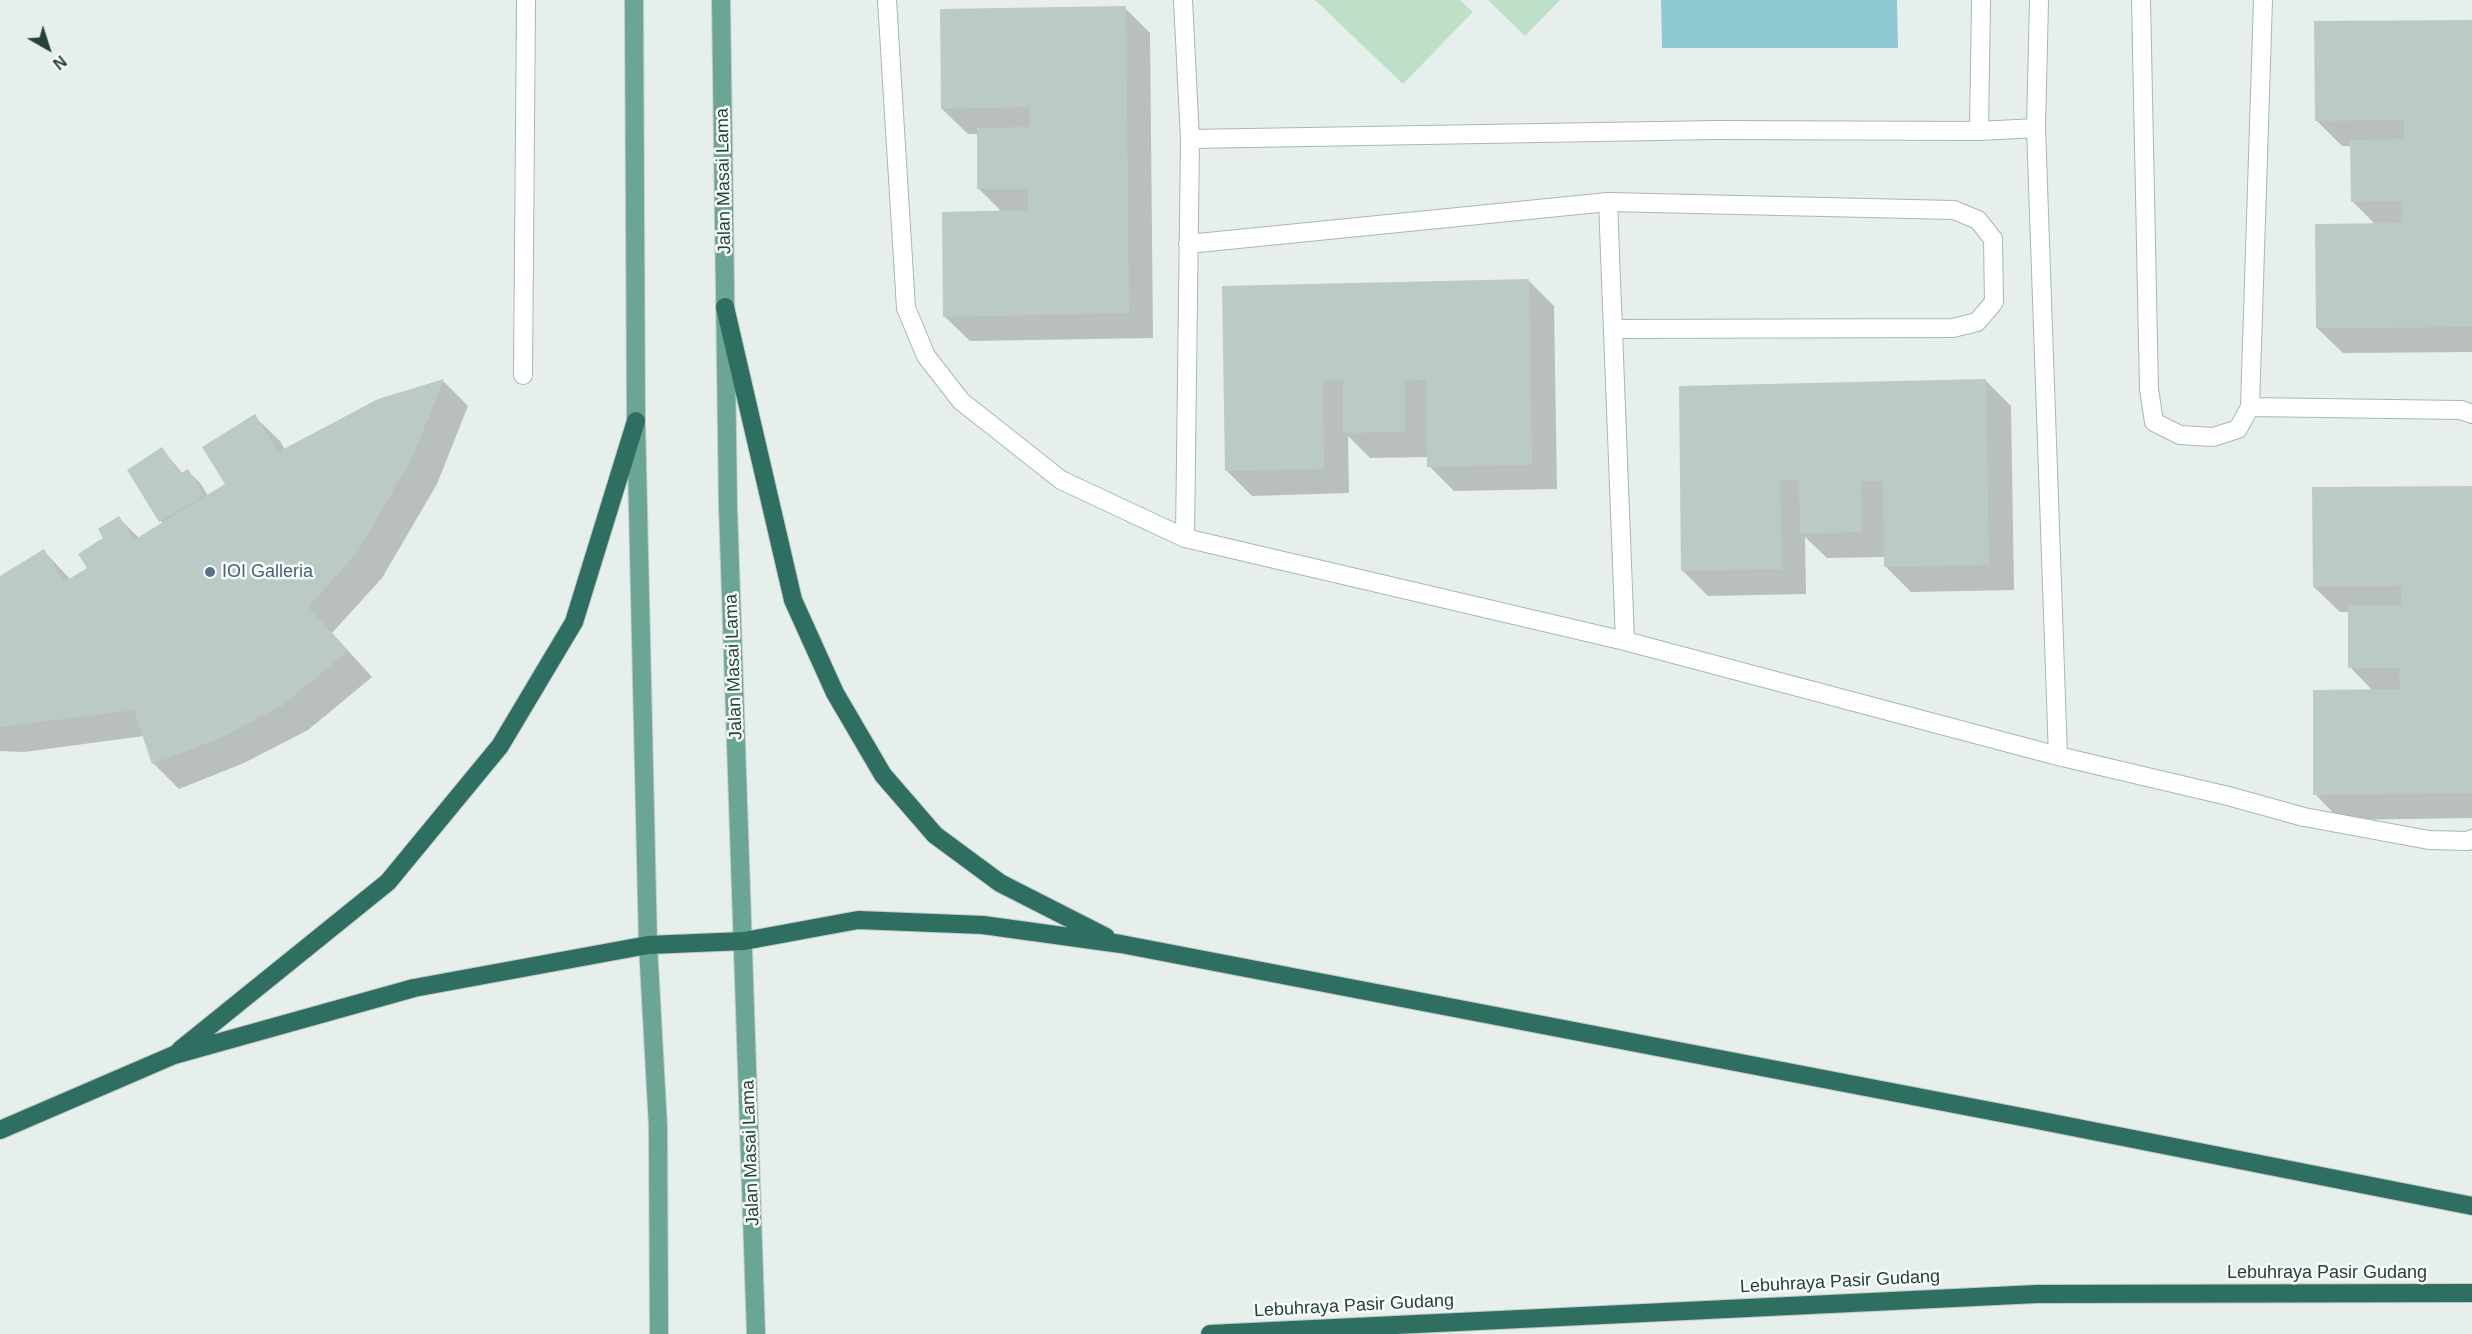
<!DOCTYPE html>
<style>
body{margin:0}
#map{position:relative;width:2472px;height:1334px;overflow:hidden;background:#e6efeb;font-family:Arial,sans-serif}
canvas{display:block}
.north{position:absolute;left:18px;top:18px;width:60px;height:60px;-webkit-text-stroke:4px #f7fbf9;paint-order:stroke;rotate:141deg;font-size:16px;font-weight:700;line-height:24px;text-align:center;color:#24423a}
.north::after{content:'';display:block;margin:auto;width:21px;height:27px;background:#24423a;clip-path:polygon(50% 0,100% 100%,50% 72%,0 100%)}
</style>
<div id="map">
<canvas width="2472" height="1334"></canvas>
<div class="north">N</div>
</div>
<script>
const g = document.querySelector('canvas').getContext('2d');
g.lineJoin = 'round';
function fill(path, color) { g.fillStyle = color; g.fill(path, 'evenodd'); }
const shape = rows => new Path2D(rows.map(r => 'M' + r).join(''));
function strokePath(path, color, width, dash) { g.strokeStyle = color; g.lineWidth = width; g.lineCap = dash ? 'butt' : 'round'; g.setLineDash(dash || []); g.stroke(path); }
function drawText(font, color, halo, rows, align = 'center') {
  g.font = font + ' Arial,sans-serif'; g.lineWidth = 5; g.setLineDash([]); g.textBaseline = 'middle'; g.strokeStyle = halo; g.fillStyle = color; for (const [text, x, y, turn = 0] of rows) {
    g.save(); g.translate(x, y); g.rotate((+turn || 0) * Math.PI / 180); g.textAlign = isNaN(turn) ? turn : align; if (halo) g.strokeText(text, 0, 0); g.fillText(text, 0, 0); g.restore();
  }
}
fill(shape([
 [1315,0,1460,0,1473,12,1403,84],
 [1488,0,1560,0,1525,36]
]), '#bfe0c8');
fill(shape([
 [1661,0,1897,0,1898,48,1662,48]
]), '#8ec9d4');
fill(shape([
 [1125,8,1150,33,1153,338,970,341,944,316,1002,212,979,189,978,134,968,134,942,109],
 [2472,21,2472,352,2343,353,2317,328,2376,225,2352,201,2352,146,2342,146,2316,120],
 [1529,281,1554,306,1557,489,1454,491,1429,466,1429,457,1370,458,1348,436,1349,493,1252,496,1226,470,1224,287],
 [443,381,468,406,437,484,382,578,332,633,372,677,308,730,244,763,179,789,153,763,144,736,24,752,0,751,0,578,44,551,71,580,89,569,119,518,139,538,163,524,129,470,162,449,183,474,188,471,201,484,208,496,227,484,254,416,280,441,285,450,378,400],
 [1986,381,2011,406,2014,590,1911,592,1885,566,1885,557,1827,558,1805,537,1806,594,1708,596,1683,571,1680,388],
 [2472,487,2472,818,2340,820,2315,794,2373,691,2350,667,2349,612,2340,612,2314,587]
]), '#0003');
fill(shape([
 [1126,6,1129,313,943,317,942,212,1028,210,1028,189,977,189,977,128,1030,127,1030,107,941,109,940,9],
 [2472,20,2472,327,2316,328,2315,224,2402,223,2402,201,2351,202,2350,140,2404,139,2404,120,2315,121,2314,21],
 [1529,279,1532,465,1427,467,1426,380,1405,381,1405,432,1343,433,1343,380,1323,381,1324,469,1225,471,1222,286],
 [444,379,412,458,357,553,308,607,348,651,283,705,218,739,152,764,134,710,0,727,0,576,44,549,64,582,87,568,78,554,103,538,98,529,119,516,134,540,225,484,202,447,255,414,278,452,378,399],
 [1986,379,1989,565,1884,567,1883,481,1861,481,1862,532,1800,534,1799,480,1780,481,1782,569,1681,571,1679,386],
 [162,447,180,474,188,469,204,495,159,522,127,470],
 [2472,486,2472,793,2313,795,2313,690,2400,689,2399,668,2348,668,2348,606,2401,605,2401,586,2313,587,2312,487]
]), '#bbcac4');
const minor = shape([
 [887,0,906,308,926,356,961,401,1061,480,1185,538,1625,641,2058,756,2228,796,2304,817,2429,840,2468,841,2472,839],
 [1183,0,1190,139,1185,538],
 [2039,0,2036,128,2058,756],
 [2141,0,2149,389,2154,422,2180,435,2213,437,2238,429,2250,407,2461,410,2472,414],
 [1979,131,1981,0],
 [1190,139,1716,130,1979,131,2036,128],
 [1608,202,1625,641],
 [1188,244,1608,202,1954,210,1978,220,1993,239,1994,302,1977,322,1953,328,1613,329],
 [523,375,526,0],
 [2250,407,2263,0]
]);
const major = shape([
 [634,0,636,421,648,945,658,1126,659,1334],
 [721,0,728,507,756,1334]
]);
const highway = shape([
 [725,307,793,600,835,693,883,775,935,835,1000,883,1106,937],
 [180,1050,388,882,500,746,574,622,636,421],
 [0,1130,174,1055,414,988,648,945,744,941,858,920,983,925,1121,944,2027,1118,2472,1206],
 [1210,1334,2037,1294,2472,1293]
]);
strokePath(minor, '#a8b8b2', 20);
strokePath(major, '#c2cac8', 20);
strokePath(highway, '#c2cac8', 20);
strokePath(minor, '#fff', 18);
strokePath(major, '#6aa596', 18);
strokePath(highway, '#2f6f62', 18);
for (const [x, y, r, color] of [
 [210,572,6,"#5c6f8a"]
]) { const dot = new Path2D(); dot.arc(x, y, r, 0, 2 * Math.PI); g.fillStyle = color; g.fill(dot); strokePath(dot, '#f7fbf9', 2); }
drawText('18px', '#24423a', '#f7fbf9', [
 ["Jalan Masai Lama",724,181,-91],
 ["Jalan Masai Lama",734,667,-92],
 ["Jalan Masai Lama",751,1153,-92],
 ["Lebuhraya Pasir Gudang",2327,1273],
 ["Lebuhraya Pasir Gudang",1840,1282,-3],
 ["Lebuhraya Pasir Gudang",1354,1306,-3]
]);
drawText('18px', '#4e5e75', '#f7fbf9', [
 ["IOI Galleria",222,572]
], 'left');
</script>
